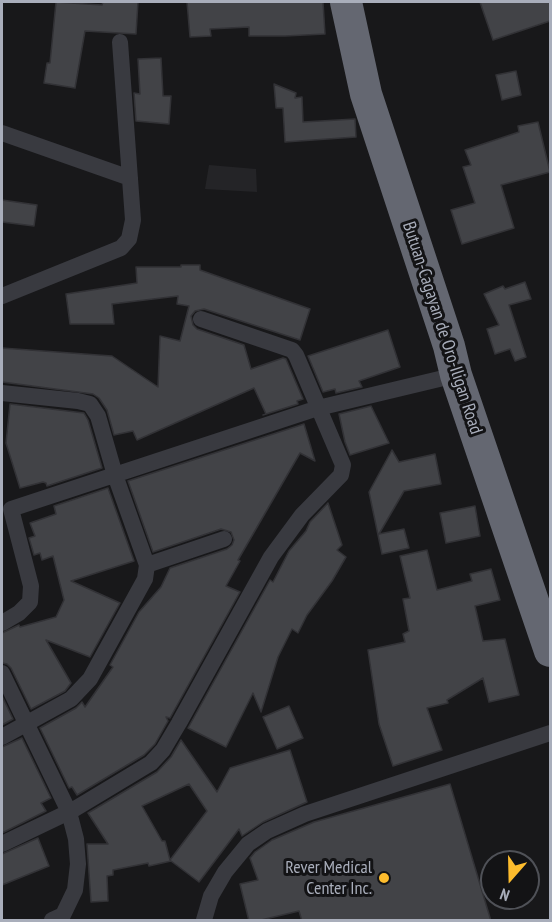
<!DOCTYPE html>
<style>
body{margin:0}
#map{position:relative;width:552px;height:922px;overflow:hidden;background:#18181a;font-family:"PT Sans Narrow",sans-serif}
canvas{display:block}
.frame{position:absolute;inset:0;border:3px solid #a9aebb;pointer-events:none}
.north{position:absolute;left:480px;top:850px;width:60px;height:60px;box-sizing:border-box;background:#131315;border:2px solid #4f5157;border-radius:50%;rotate:200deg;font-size:16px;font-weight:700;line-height:24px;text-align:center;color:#a9aebb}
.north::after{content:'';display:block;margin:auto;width:21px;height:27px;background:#fdbc2d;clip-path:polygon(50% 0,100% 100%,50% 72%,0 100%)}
</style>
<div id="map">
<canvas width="552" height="922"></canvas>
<div class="frame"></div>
<div class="north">N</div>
</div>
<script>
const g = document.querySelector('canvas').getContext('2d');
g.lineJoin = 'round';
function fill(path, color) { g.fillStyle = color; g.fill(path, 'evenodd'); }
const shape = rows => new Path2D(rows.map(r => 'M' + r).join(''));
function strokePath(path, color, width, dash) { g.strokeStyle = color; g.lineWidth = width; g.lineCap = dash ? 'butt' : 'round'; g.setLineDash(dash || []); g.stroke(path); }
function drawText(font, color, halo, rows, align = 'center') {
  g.font = font + ' "PT Sans Narrow",sans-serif'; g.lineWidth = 6; g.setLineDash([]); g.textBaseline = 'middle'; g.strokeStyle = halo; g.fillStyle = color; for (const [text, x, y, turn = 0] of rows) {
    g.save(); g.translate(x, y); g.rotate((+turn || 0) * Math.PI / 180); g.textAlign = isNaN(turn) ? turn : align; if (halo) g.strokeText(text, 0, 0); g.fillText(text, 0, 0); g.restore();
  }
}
fill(shape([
 [209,165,256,169,257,192,205,189]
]), '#242427');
const building = shape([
 [56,2,102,5,103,2,138,2,136,34,85,31,75,88,44,83,47,63,50,63,56,2],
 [187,2,323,2,325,34,285,36,249,36,249,27,210,29,211,36,190,37,187,2],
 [480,2,550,2,550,21,493,40,480,2],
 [161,58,163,96,171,96,169,124,136,121,134,93,140,94,138,59,161,58],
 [516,71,521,95,502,100,496,75,516,71],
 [274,84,296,93,295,98,302,97,303,122,355,119,356,137,285,142,283,108,276,108,274,84],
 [538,122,550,172,501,185,514,228,462,244,451,210,475,203,463,167,471,165,465,150,519,132,518,126,538,122],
 [2,200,37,205,34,226,2,222,2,200],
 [181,265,200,265,200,270,310,309,300,340,204,309,195,311,191,316,193,325,197,329,244,345,251,369,283,358,286,359,303,399,297,401,298,404,263,415,266,414,254,388,137,440,133,431,114,435,107,410,99,398,93,394,2,382,2,348,112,356,158,387,160,336,180,341,189,306,177,304,178,296,112,304,114,324,70,324,66,294,137,283,136,267,181,267,181,265],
 [525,282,531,299,509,305,526,357,515,361,510,349,495,354,487,329,499,325,484,294,503,286,505,289,525,282],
 [388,330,400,367,359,381,362,387,336,393,335,389,323,392,308,356,388,330],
 [10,404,84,413,88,420,102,468,47,486,46,483,43,482,20,488,6,443,10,404],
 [371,406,389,443,350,455,345,442,339,414,371,406],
 [304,424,315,461,300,453,238,560,240,561,226,586,240,592,170,718,166,717,168,721,155,744,144,755,77,795,72,787,69,788,40,728,76,708,82,702,85,707,113,667,110,665,139,612,161,587,170,568,227,549,232,545,234,540,231,532,221,529,153,552,128,481,304,424],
 [392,450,399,462,435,454,441,484,404,491,379,534,404,529,409,548,382,554,369,492,392,450],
 [108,488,134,561,71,581,120,603,90,657,46,640,71,683,65,691,31,709,11,668,7,664,2,663,2,633,19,625,20,627,56,617,64,600,53,556,42,560,40,553,34,555,29,538,35,536,30,523,56,514,54,506,108,488],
 [328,503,342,545,337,550,346,557,332,581,307,615,298,633,292,629,278,657,261,712,253,693,226,747,188,728,270,580,273,582,289,551,306,531,310,522,328,503],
 [475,506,480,536,446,543,440,513,475,506],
 [427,550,437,590,472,581,470,574,491,569,500,600,475,606,483,641,505,639,519,695,489,702,483,678,447,700,448,703,427,708,442,750,393,766,379,724,368,650,405,642,403,634,409,631,403,599,410,598,400,556,427,550],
 [2,696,13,719,2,725,2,696],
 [289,706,303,738,277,749,263,717,289,706],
 [22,738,51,798,41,803,46,811,2,833,2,747,22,738],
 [181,740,217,792,230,768,290,750,307,802,263,822,242,836,239,829,199,882,171,861,149,866,148,863,113,870,113,875,107,876,108,901,91,902,87,844,108,844,88,813,157,772,171,757,181,740],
 [189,784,207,811,170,860,165,841,162,841,142,806,189,784],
 [450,784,491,921,302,921,299,911,257,921,249,921,240,884,258,880,250,858,255,852,272,840,314,822,450,784],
 [38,838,49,866,2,885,2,854,38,838]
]);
fill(building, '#424347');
strokePath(building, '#323236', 1.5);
strokePath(shape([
 [2,133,130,178],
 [2,296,121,248,129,239,133,220,120,42],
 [2,393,78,401,90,404,98,416,115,475,147,565,145,579,90,679,71,699,2,737],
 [147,565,224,539],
 [2,623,19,613,30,602,31,586,11,509,318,408,456,375],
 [2,673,69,812,76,839,78,864,75,890,63,915,52,920],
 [2,844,73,810,151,763,163,750,179,723,271,557,302,515,341,475,343,465,296,355,292,350,201,319],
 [204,920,211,896,225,872,248,844,267,831,305,814,550,733]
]), '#393a40', 16);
strokePath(shape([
 [346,2,366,94,449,346,456,375,550,651]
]), '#646771', 32);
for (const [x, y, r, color] of [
 [384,878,6,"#fdbc2d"]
]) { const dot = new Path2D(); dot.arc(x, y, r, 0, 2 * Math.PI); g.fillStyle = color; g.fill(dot); strokePath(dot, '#131315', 2); }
drawText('18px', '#a9aebb', '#131315', [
 ["Butuan-Cagayan de Oro-Iligan Road",442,328,72]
]);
drawText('18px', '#a9aebb', '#131315', [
 ["Rever Medical",372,868],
 ["Center Inc.",372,889]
], 'right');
</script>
